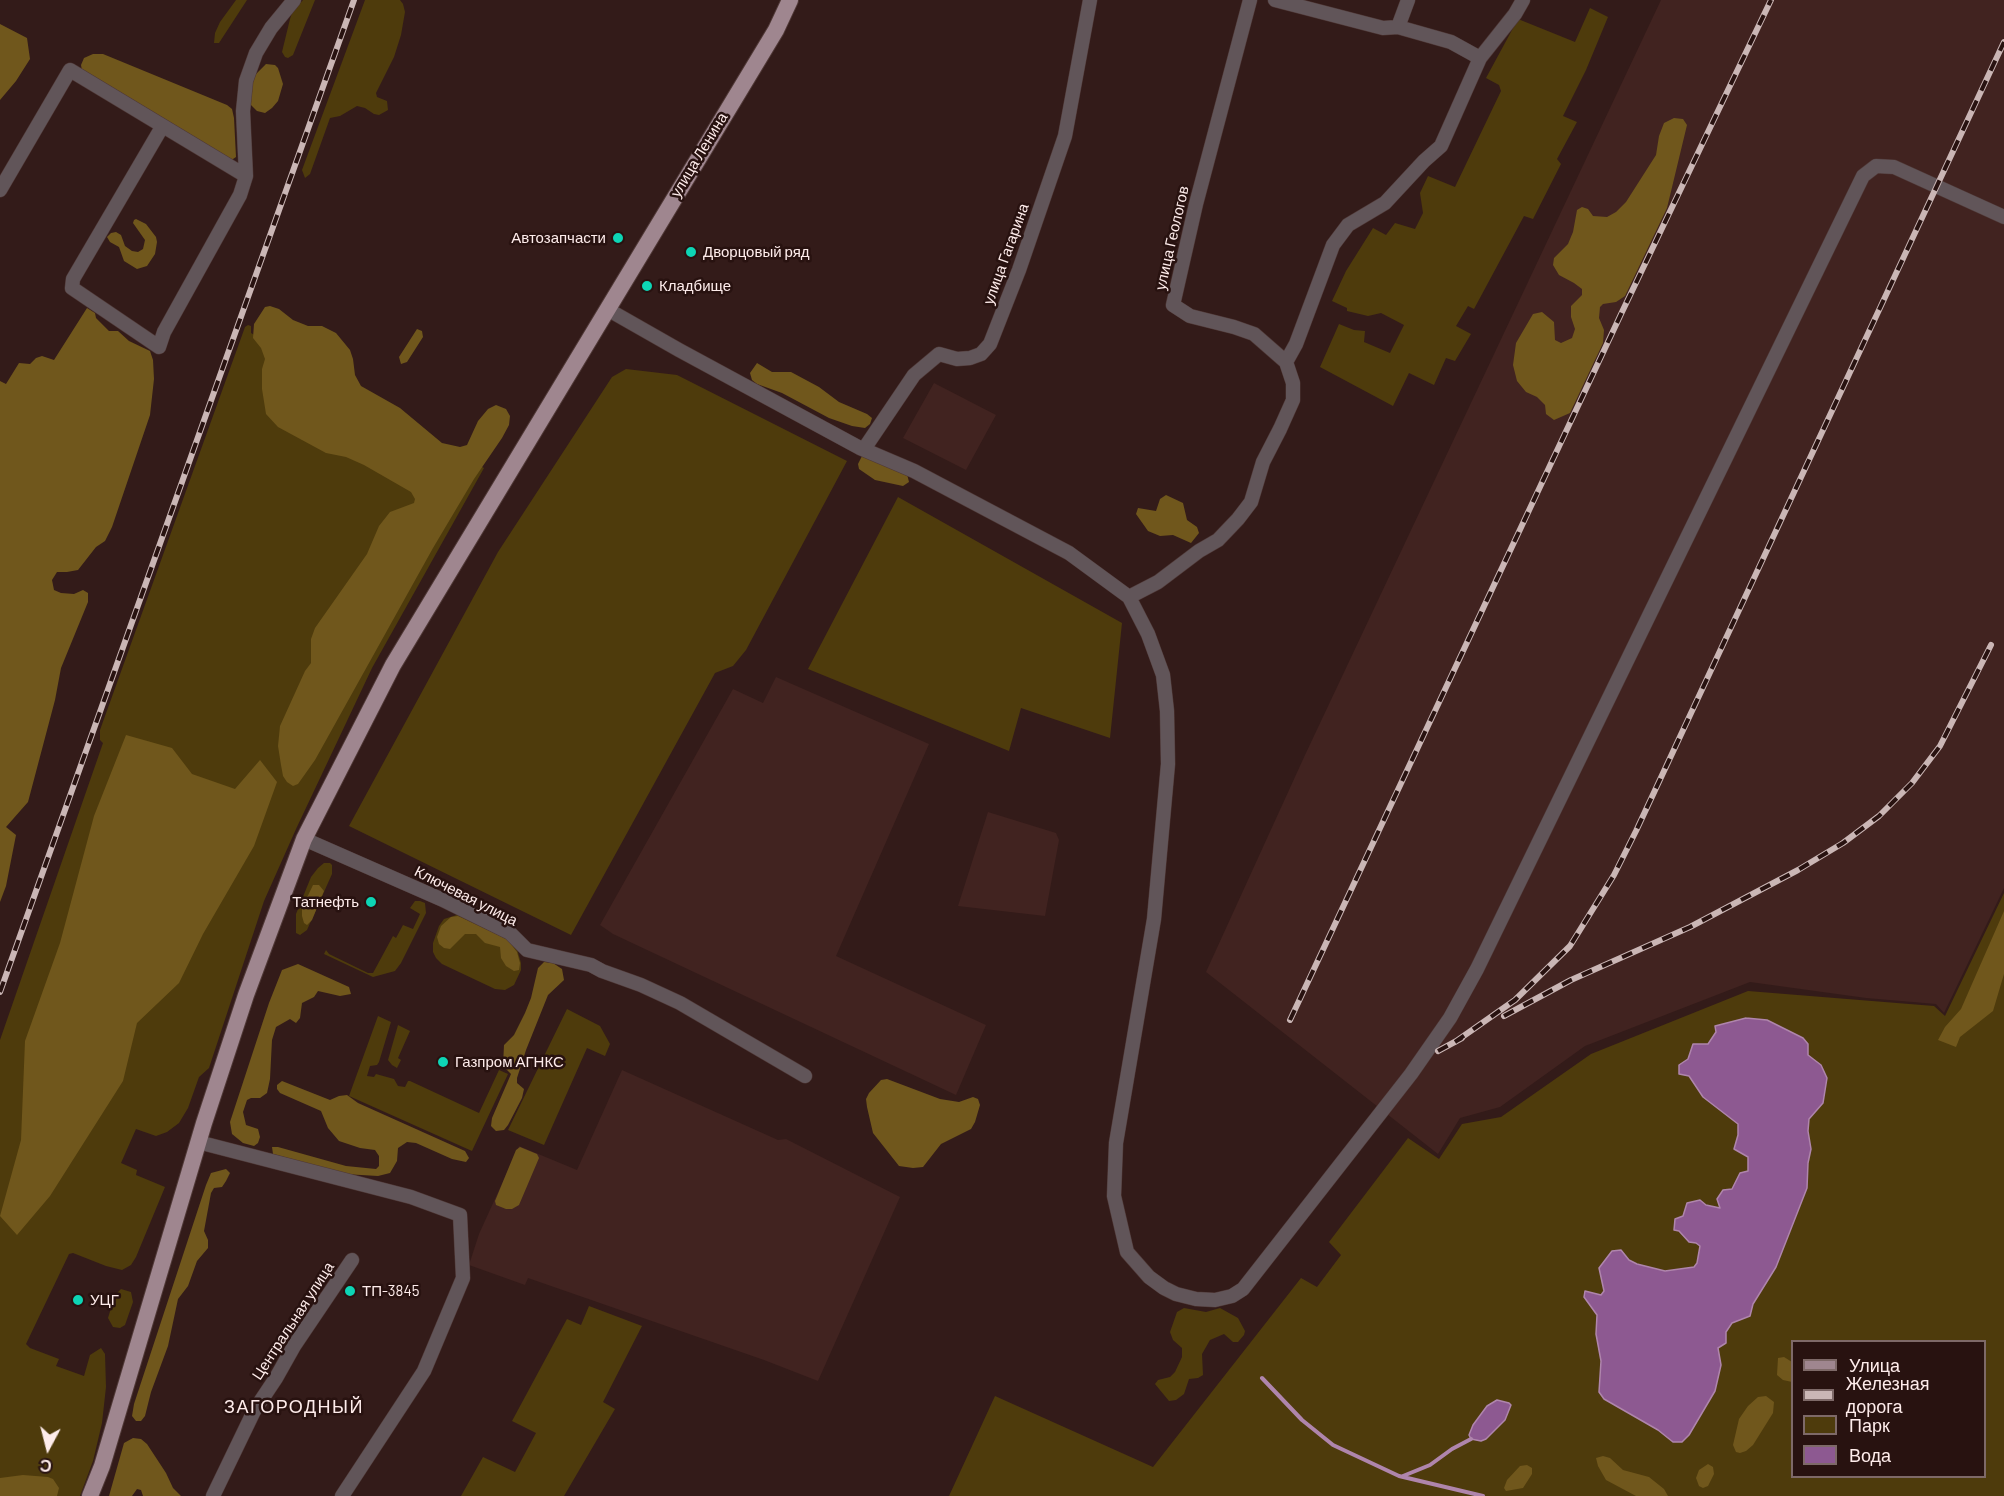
<!DOCTYPE html>
<meta charset="utf-8">
<style>
body{margin:0}
#map{position:relative;width:2004px;height:1496px;overflow:hidden;background:#331b19;font-family:Barlow,sans-serif}
canvas{display:block}
.legend{position:absolute;left:1791px;top:1340px;width:195px;height:138px;box-sizing:border-box;background:#281210;border:2px solid #7e6968;margin:0;padding:8px 10px;list-style:none;font-size:18px;color:#feeceb}
.legend li{display:flex;align-items:center;gap:12px;height:30px}
.legend b{width:30px;border:2px solid #7e6968}
.north{position:absolute;left:18px;top:1418px;width:60px;height:60px;-webkit-text-stroke:4px #281210;paint-order:stroke;rotate:187deg;font-size:16px;font-weight:700;line-height:24px;text-align:center;color:#feeceb}
.north::after{content:'';display:block;margin:auto;width:21px;height:27px;background:#feeceb;clip-path:polygon(50% 0,100% 100%,50% 72%,0 100%)}
</style>
<div id="map">
<canvas width="2004" height="1496"></canvas>
<ul class="legend">
<li><b style="height:8px;background:#9f868f"></b>Улица</li>
<li><b style="height:8px;background:#cab6b5"></b>Железная дорога</li>
<li><b style="height:16px;background:#4e3b0c"></b>Парк</li>
<li><b style="height:16px;background:#8d5991"></b>Вода</li>
</ul>
<div class="north">С</div>
</div>
<script>
const g = document.querySelector('canvas').getContext('2d');
g.lineJoin = 'round';
function fill(path, color) { g.fillStyle = color; g.fill(path, 'evenodd'); }
const shape = rows => new Path2D(rows.map(r => 'M' + r).join(''));
function strokePath(path, color, width, dash) { g.strokeStyle = color; g.lineWidth = width; g.lineCap = dash ? 'butt' : 'round'; g.setLineDash(dash || []); g.stroke(path); }
function drawText(font, color, halo, rows, align = 'center') {
  g.font = font + ' Barlow,sans-serif'; g.lineWidth = 5; g.setLineDash([]); g.textBaseline = 'middle'; g.strokeStyle = halo; g.fillStyle = color; for (const [text, x, y, turn = 0] of rows) {
    g.save(); g.translate(x, y); g.rotate((+turn || 0) * Math.PI / 180); g.textAlign = isNaN(turn) ? turn : align; if (halo) g.strokeText(text, 0, 0); g.fillText(text, 0, 0); g.restore();
  }
}
fill(shape([
 [1661,0,2004,0,2004,888,1944,1013,1936,1004,1866,998,1750,982,1585,1046,1500,1107,1460,1118,1438,1154,1206,972,1305,755],
 [934,383,996,415,966,470,903,438],
 [776,677,929,744,836,956,986,1025,956,1095,613,934,600,925,733,689,763,703],
 [988,812,1056,833,1059,840,1045,916,958,906],
 [622,1070,778,1140,786,1139,900,1197,818,1381,764,1360,528,1278,525,1285,469,1265,479,1234,519,1146,577,1170]
]), '#412320');
fill(shape([
 [236,0,247,0,219,43,214,43,215,33,220,22],
 [303,0,315,0,293,55,288,58,285,57,282,52,290,19,292,13],
 [365,0,400,0,403,4,405,12,401,35,394,57,376,93,377,97,387,101,388,110,379,115,374,114,365,108,357,106,340,116,330,118,310,174,305,178,302,170],
 [1590,8,1608,17,1586,70,1563,116,1577,122,1557,159,1561,164,1533,219,1524,216,1474,309,1468,306,1456,326,1471,334,1455,361,1446,358,1434,385,1409,373,1393,406,1320,367,1339,324,1354,330,1365,331,1364,342,1390,353,1404,325,1381,313,1368,316,1347,311,1347,308,1332,301,1346,271,1373,228,1386,235,1395,223,1415,229,1423,213,1420,193,1428,176,1455,187,1501,91,1499,85,1486,78,1518,19,1575,42],
 [248,325,251,326,251,333,484,468,372,668,296,829,264,901,209,1068,199,1077,188,1108,179,1123,167,1132,156,1136,136,1129,121,1163,137,1170,136,1175,165,1187,136,1257,131,1265,122,1270,106,1266,73,1253,69,1254,26,1344,30,1348,59,1359,56,1366,84,1376,90,1355,101,1348,105,1354,106,1387,102,1423,93,1461,80,1496,0,1496,0,1040,103,743,100,740,100,730,245,327],
 [626,369,677,375,847,461,746,650,733,666,715,673,571,935,349,826,498,552,612,377],
 [898,497,1122,623,1110,738,1021,708,1009,751,808,669],
 [324,863,330,863,332,865,332,874,307,930,300,935,296,933,296,914,311,877,318,868],
 [2004,893,2004,1496,949,1496,995,1396,1153,1467,1301,1278,1317,1287,1341,1255,1329,1242,1408,1138,1439,1159,1462,1124,1501,1117,1591,1054,1748,991,1934,1006,1945,1016],
 [1792,1342,1984,1342,1984,1476,1792,1476],
 [415,901,420,901,425,903,426,913,401,963,395,971,373,977,324,954,326,950,329,954,368,973,373,973,393,936,396,938,403,925,413,929,420,914,410,908],
 [460,914,507,936,517,949,521,963,521,970,514,985,505,990,495,989,442,964,436,958,433,952,433,943,439,926,444,919],
 [567,1009,600,1026,610,1044,605,1056,587,1048,544,1145,508,1130],
 [378,1016,391,1022,379,1062,377,1065,370,1066,367,1076,374,1077,376,1074,394,1079,398,1086,405,1087,408,1081,410,1081,479,1113,499,1070,508,1074,472,1151,349,1096],
 [398,1025,410,1031,398,1058,401,1060,397,1068,392,1065,388,1060],
 [121,1289,131,1292,133,1302,125,1325,120,1328,113,1327,108,1318,115,1295],
 [589,1306,642,1326,603,1402,615,1409,564,1496,461,1496,483,1457,515,1472,536,1433,512,1421,567,1319,581,1325],
 [1184,1308,1206,1312,1220,1308,1238,1318,1245,1331,1244,1335,1238,1342,1233,1342,1224,1334,1210,1340,1202,1354,1203,1375,1198,1378,1189,1379,1184,1394,1176,1400,1169,1401,1155,1384,1158,1380,1170,1377,1175,1372,1182,1357,1182,1348,1173,1340,1170,1332,1177,1312]
]), '#4e3b0c');
fill(shape([
 [0,24,27,38,30,59,16,81,0,100],
 [93,54,103,54,227,105,232,109,234,118,236,157,230,161,82,71,81,65,84,58],
 [266,64,275,65,278,68,283,84,278,101,272,108,265,113,257,111,251,105,250,92,255,75],
 [1674,118,1683,119,1687,125,1667,208,1625,296,1616,302,1603,304,1600,307,1599,318,1604,330,1603,343,1570,413,1554,420,1546,414,1545,405,1537,397,1526,392,1517,381,1513,365,1516,343,1533,314,1542,312,1554,322,1555,340,1561,343,1572,338,1575,329,1571,317,1571,306,1582,295,1582,289,1574,283,1559,275,1553,265,1554,258,1568,244,1573,232,1577,210,1582,207,1588,209,1593,216,1607,217,1616,212,1626,202,1656,155,1659,136,1664,123],
 [136,219,146,224,156,237,157,242,155,254,147,266,137,269,124,261,119,247,110,242,107,237,111,233,116,232,121,235,125,246,132,251,138,252,143,249,145,240,133,223,134,220],
 [270,306,279,309,293,320,308,326,322,326,336,333,350,350,353,359,355,375,361,386,400,408,442,443,460,447,467,445,478,421,488,409,496,405,506,409,510,416,509,425,502,438,474,479,433,548,315,760,298,784,293,786,287,782,283,776,281,765,278,746,280,726,305,671,311,663,311,639,315,628,367,554,379,526,390,512,414,503,415,499,411,492,364,465,346,457,326,453,278,427,266,414,262,389,262,369,265,359,261,348,253,338,254,324,265,307],
 [87,308,95,313,96,318,109,331,118,331,129,341,150,351,153,360,154,379,150,415,112,527,105,541,96,547,78,570,67,572,57,572,52,580,54,590,61,593,74,594,83,590,88,593,88,602,61,668,55,700,28,802,6,827,16,835,6,886,0,902,0,381,6,384,19,363,30,364,36,358,42,356,54,360],
 [417,329,422,331,423,337,407,362,401,364,399,357],
 [757,363,772,372,791,372,819,387,839,402,867,414,872,418,870,424,865,428,852,426,829,418,782,393,757,384,752,380,750,373],
 [862,456,907,474,909,482,903,486,875,480,859,469,858,464],
 [1166,495,1183,503,1187,520,1197,527,1199,533,1191,543,1173,535,1160,536,1148,531,1136,514,1138,508,1156,511,1160,499],
 [126,735,172,748,192,774,235,789,260,760,277,782,254,846,203,934,179,983,137,1023,123,1081,50,1196,17,1235,0,1216,21,1140,25,1041,60,943,94,816],
 [313,885,319,885,324,891,312,920,307,925,304,923,302,916,302,908],
 [2004,911,2004,974,1993,1011,1960,1037,1956,1047,1938,1040,1945,1027,1961,1009],
 [458,916,507,939,517,952,520,963,519,970,514,971,506,966,501,958,500,947,485,943,476,934,465,934,450,949,444,948,439,944,437,937,441,926,451,917],
 [544,962,553,963,562,969,564,980,548,995,526,1050,517,1078,517,1083,524,1089,522,1098,508,1125,504,1130,496,1131,491,1126,492,1118,511,1074,503,1066,504,1045,514,1035,525,1013,531,998,538,968],
 [298,964,349,987,351,994,340,996,318,991,314,997,302,1003,300,1018,296,1023,290,1019,276,1027,272,1040,270,1079,267,1093,260,1098,251,1098,247,1100,243,1112,246,1125,258,1129,260,1137,258,1143,254,1146,243,1143,232,1134,230,1122,269,1003,282,970],
 [887,1079,940,1099,959,1102,973,1097,978,1099,980,1105,975,1122,971,1129,941,1144,923,1167,913,1168,899,1166,873,1133,867,1107,866,1099,869,1093,881,1080],
 [282,1081,330,1100,339,1096,347,1095,358,1103,465,1151,469,1158,466,1162,452,1159,416,1143,407,1142,398,1148,397,1161,390,1173,378,1176,344,1174,273,1154,272,1147,278,1147,346,1166,376,1169,379,1166,379,1156,375,1150,360,1148,339,1141,328,1128,321,1111,280,1093,277,1089,277,1085],
 [520,1147,537,1154,539,1158,519,1205,512,1209,506,1209,496,1205,495,1201,516,1150],
 [226,1169,230,1173,226,1181,222,1187,214,1188,211,1193,204,1231,208,1240,208,1248,197,1261,188,1286,178,1299,168,1346,151,1392,145,1416,141,1421,136,1421,132,1416,134,1404,206,1185,211,1173],
 [1784,1357,1792,1362,1792,1382,1783,1380,1777,1375,1778,1358],
 [1766,1396,1774,1402,1773,1413,1753,1445,1746,1451,1740,1453,1736,1452,1733,1445,1739,1419,1748,1406,1758,1397],
 [133,1438,141,1439,147,1444,166,1473,173,1488,181,1496,143,1496,141,1490,137,1489,132,1496,109,1496,124,1443],
 [1603,1456,1610,1458,1623,1470,1649,1477,1664,1489,1668,1496,1636,1496,1606,1480,1598,1466,1596,1458],
 [1708,1464,1713,1467,1714,1474,1708,1486,1703,1488,1699,1486,1696,1478,1699,1470],
 [1527,1465,1532,1468,1532,1474,1523,1488,1506,1491,1504,1488,1507,1480,1520,1466],
 [23,1475,48,1477,53,1479,59,1488,57,1496,0,1496,0,1478]
]), '#70571c');
const water = shape([
 [1746,1018,1767,1020,1803,1038,1808,1044,1808,1055,1821,1065,1827,1078,1823,1103,1809,1119,1808,1131,1811,1149,1808,1163,1807,1188,1776,1267,1753,1304,1750,1316,1732,1323,1726,1332,1726,1343,1718,1348,1721,1365,1715,1391,1689,1435,1682,1442,1673,1442,1658,1430,1604,1399,1599,1392,1601,1361,1596,1334,1597,1315,1584,1297,1585,1291,1601,1295,1604,1291,1599,1268,1612,1251,1621,1250,1629,1260,1637,1264,1665,1271,1694,1267,1697,1263,1700,1246,1696,1243,1689,1242,1679,1231,1674,1230,1675,1219,1683,1216,1687,1203,1700,1200,1706,1205,1720,1208,1717,1199,1723,1190,1732,1189,1740,1173,1748,1171,1748,1157,1734,1149,1738,1135,1738,1124,1703,1097,1689,1076,1679,1074,1679,1065,1688,1059,1693,1044,1708,1044,1716,1032,1715,1026,1746,1018],
 [1497,1400,1509,1403,1511,1405,1505,1420,1486,1439,1481,1441,1471,1439,1469,1435,1473,1425,1487,1406,1497,1400]
]);
fill(water, '#8d5991');
strokePath(water, '#af85ac', 1.5);
strokePath(shape([
 [1262,1378,1302,1420,1333,1445,1399,1476,1483,1496],
 [1403,1476,1430,1465,1452,1449,1471,1439]
]), '#af85ac', 4);
const minor = shape([
 [1275,0,1383,28,1398,27,1451,42,1480,58],
 [1398,27,1408,0],
 [162,127,73,279,72,288,159,347,164,332,240,195,246,176,243,111,246,81,256,53,271,28,294,0],
 [0,190,70,70,246,176],
 [607,309,679,350,860,448,914,471,1069,553,1129,597,1148,634,1163,675,1167,711,1168,764,1154,919,1116,1143,1114,1196,1127,1252,1149,1277,1164,1288,1176,1294,1196,1299,1215,1300,1232,1296,1243,1289,1411,1074,1450,1018,1477,969,1863,176,1876,166,1894,167,2004,217],
 [1286,362,1296,344,1333,245,1348,225,1385,203,1424,161,1441,146,1480,58,1515,14,1523,0],
 [864,449,914,375,939,354,957,359,970,358,981,354,990,344,1019,270,1065,136,1090,0],
 [1129,597,1158,582,1199,551,1218,540,1238,519,1251,502,1263,462,1280,429,1293,400,1293,383,1286,362,1254,334,1234,327,1190,316,1173,305,1196,204,1250,0],
 [304,839,443,900,510,933,527,950,591,965,602,971,641,985,680,1003,805,1076],
 [198,1142,411,1197,460,1215,463,1278,424,1371,342,1496],
 [213,1496,254,1411,276,1378,294,1346,352,1260]
]);
const major = shape([
 [90,1496,102,1466,204,1123,246,995,304,839,393,665,776,30,790,0]
]);
strokePath(minor, '#4f3836', 15);
strokePath(major, '#4f3836', 18);
strokePath(minor, '#615559', 14);
strokePath(major, '#9f868f', 16);
const rail = shape([
 [0,992,354,0],
 [1504,1016,1571,980,1690,927,1798,870,1843,843,1879,816,1912,783,1940,746,1991,645],
 [1290,1020,1622,312,1771,0],
 [1455,1042,1515,1000,1570,946,1614,875,1636,831,2004,42],
 [1438,1051,1462,1038]
]);
strokePath(rail, '#cab6b5', 6);
strokePath(rail, '#281210', 4, [11]);
for (const [x, y, r, color] of [
 [618,238,6,"#0dd5b5"],
 [691,252,6,"#0dd5b5"],
 [647,286,6,"#0dd5b5"],
 [371,902,6,"#0dd5b5"],
 [443,1062,6,"#0dd5b5"],
 [350,1291,6,"#0dd5b5"],
 [78,1300,6,"#0dd5b5"]
]) { const dot = new Path2D(); dot.arc(x, y, r, 0, 2 * Math.PI); g.fillStyle = color; g.fill(dot); strokePath(dot, '#281210', 2); }
drawText('15px', '#feeceb', '#281210', [
 ["улица Ленина",699,155,-59],
 ["улица Геологов",1172,238,-77],
 ["улица Гагарина",1006,254,-70],
 ["Ключевая улица",466,896,27],
 ["Центральная улица",293,1321,-57]
]);
drawText('15px', '#feeceb', '#281210', [
 ["Автозапчасти",606,238,"right"],
 ["Дворцовый ряд",703,252],
 ["Кладбище",659,286],
 ["Татнефть",359,902,"right"],
 ["Газпром АГНКС",455,1062],
 ["ТП-3845",362,1291],
 ["УЦГ",90,1300]
], 'left');
g.letterSpacing = '1.5px';
drawText('18px', '#feeceb', '#281210', [
 ["ЗАГОРОДНЫЙ",294,1407]
]);
g.letterSpacing = '0px';
</script>
